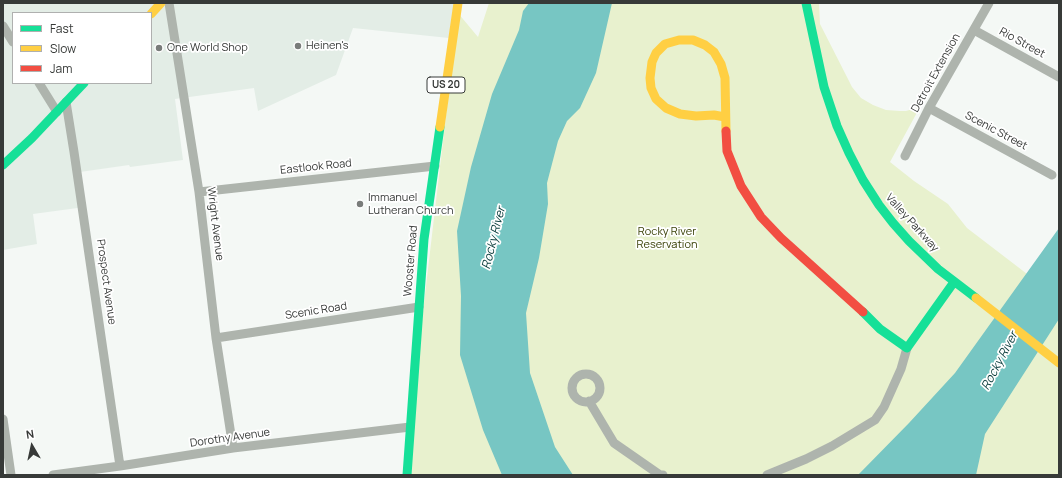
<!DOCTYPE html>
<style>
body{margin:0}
#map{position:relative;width:1062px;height:478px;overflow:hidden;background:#f4f8f5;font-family:Manrope,sans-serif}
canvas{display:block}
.frame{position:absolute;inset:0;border:4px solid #373a38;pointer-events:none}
.legend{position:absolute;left:12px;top:12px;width:140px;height:72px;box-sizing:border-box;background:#fff;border:1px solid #afb0af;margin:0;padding:5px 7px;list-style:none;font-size:12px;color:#373a38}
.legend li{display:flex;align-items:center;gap:8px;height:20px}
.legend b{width:20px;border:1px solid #afb0af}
.north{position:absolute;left:12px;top:426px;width:40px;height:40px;-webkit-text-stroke:3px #fff;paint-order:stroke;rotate:351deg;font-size:11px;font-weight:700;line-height:16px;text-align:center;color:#373a38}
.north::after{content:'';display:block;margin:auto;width:14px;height:18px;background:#373a38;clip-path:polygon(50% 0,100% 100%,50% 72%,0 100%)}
</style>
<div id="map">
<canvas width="1062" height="478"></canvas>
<div class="frame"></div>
<ul class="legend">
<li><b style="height:5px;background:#16e098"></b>Fast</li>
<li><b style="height:5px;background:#ffcf43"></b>Slow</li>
<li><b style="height:5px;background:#f24e42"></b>Jam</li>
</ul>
<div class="north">N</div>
</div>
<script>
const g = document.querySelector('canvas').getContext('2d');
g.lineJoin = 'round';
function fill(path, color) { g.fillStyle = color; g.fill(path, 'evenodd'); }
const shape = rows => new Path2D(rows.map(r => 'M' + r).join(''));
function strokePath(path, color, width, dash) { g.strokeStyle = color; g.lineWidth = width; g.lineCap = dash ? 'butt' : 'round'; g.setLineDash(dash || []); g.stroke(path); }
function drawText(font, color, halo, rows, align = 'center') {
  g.font = font + ' Manrope,sans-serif'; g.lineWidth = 3.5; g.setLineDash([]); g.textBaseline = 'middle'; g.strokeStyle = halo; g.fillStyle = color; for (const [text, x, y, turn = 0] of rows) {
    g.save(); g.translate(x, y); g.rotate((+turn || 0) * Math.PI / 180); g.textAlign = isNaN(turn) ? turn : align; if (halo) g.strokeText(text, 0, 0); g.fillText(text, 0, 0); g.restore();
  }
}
fill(shape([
 [3,3,454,3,449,38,353,28,336,75,258,111,254,88,175,99,183,160,130,167,129,165,80,172,85,207,33,214,37,244,3,250],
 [13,13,151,13,151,83,13,83]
]), '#e3ede6');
fill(shape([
 [489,3,819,3,820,24,849,81,852,87,861,98,873,105,886,110,900,111,906,111,920,107,890,162,914,181,948,204,967,228,1048,290,1059,319,1059,475,411,475,415,380,458,13,478,37]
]), '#e8f1ce');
fill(shape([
 [529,3,612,3,596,73,580,108,567,121,558,141,547,183,548,204,539,258,526,313,530,373,555,447,573,475,502,475,483,430,460,355,461,296,457,231,471,167,492,94,519,30,523,11],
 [1059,228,1059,319,985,434,976,475,858,475,909,423,955,373]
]), '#77c6c3');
strokePath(shape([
 [169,3,199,192,216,338,233,448],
 [3,26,13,42],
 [974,30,1059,77],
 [39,83,57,112],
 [66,102,74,152,120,466],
 [929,108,1052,175],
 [905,156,929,108,989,3],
 [199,192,435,166],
 [216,338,419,307],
 '572 388a14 14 0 1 1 28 0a14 14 0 1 1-28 0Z',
 [589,401,614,443,660,475,663,475],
 [3,419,11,475],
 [53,475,120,466,233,448,410,427],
 [767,475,806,459,832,446,875,420,884,407,901,369,907,348]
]), '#aeb4ad', 9);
strokePath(shape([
 [806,3,824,87,837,126,849,153,863,180,879,205,893,223,909,241,938,269,976,298],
 [3,165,32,138,84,83],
 [863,312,880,329,907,348,954,282],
 [407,475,424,239,440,127]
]), '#16e098', 9);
strokePath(shape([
 [151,14,161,3],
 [725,117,714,115,696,116,680,114,666,108,656,99,651,88,650,78,652,62,656,53,665,44,679,40,693,40,705,45,714,52,721,64,725,78,726,131],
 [440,127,458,3],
 [976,298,1059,363]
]), '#ffcf43', 9);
strokePath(shape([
 [726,131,727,151,741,186,761,217,781,238,863,312]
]), '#f24e42', 9);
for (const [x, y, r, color] of [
 [298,46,4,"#797c7a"],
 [159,48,4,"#797c7a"],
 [360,204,4,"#797c7a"]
]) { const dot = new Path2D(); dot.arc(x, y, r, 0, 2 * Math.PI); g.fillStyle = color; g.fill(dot); strokePath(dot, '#fff', 1.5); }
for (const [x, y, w] of [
 [446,85,38]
]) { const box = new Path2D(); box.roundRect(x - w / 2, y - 8, w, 16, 3); g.fillStyle = '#fff'; g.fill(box); strokePath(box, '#373a38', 1); }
drawText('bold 10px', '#373a38', null, [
 ["US 20",446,85]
]);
drawText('11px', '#373a38', '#fff', [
 ["Rio Street",1022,43,29],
 ["Detroit Extension",936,73,-61],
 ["Scenic Street",996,131,28],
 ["Eastlook Road",316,167,-6],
 ["Valley Parkway",912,223,48],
 ["Wright Avenue",215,224,83],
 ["Wooster Road",411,261,-85],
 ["Prospect Avenue",106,282,82],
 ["Scenic Road",316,311,-9],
 ["Dorothy Avenue",230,438,-8]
]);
drawText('11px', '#373a38', '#fff', [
 ["Heinen's",306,46],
 ["One World Shop",167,48],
 ["Immanuel",368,198],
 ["Lutheran Church",368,211]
], 'left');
drawText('11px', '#373e03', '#fff', [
 ["Rocky River",667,232],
 ["Reservation",667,245]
]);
drawText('italic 12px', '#083c3b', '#fff', [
 ["Rocky River",494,238,-76],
 ["Rocky River",1000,361,-62]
]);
</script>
